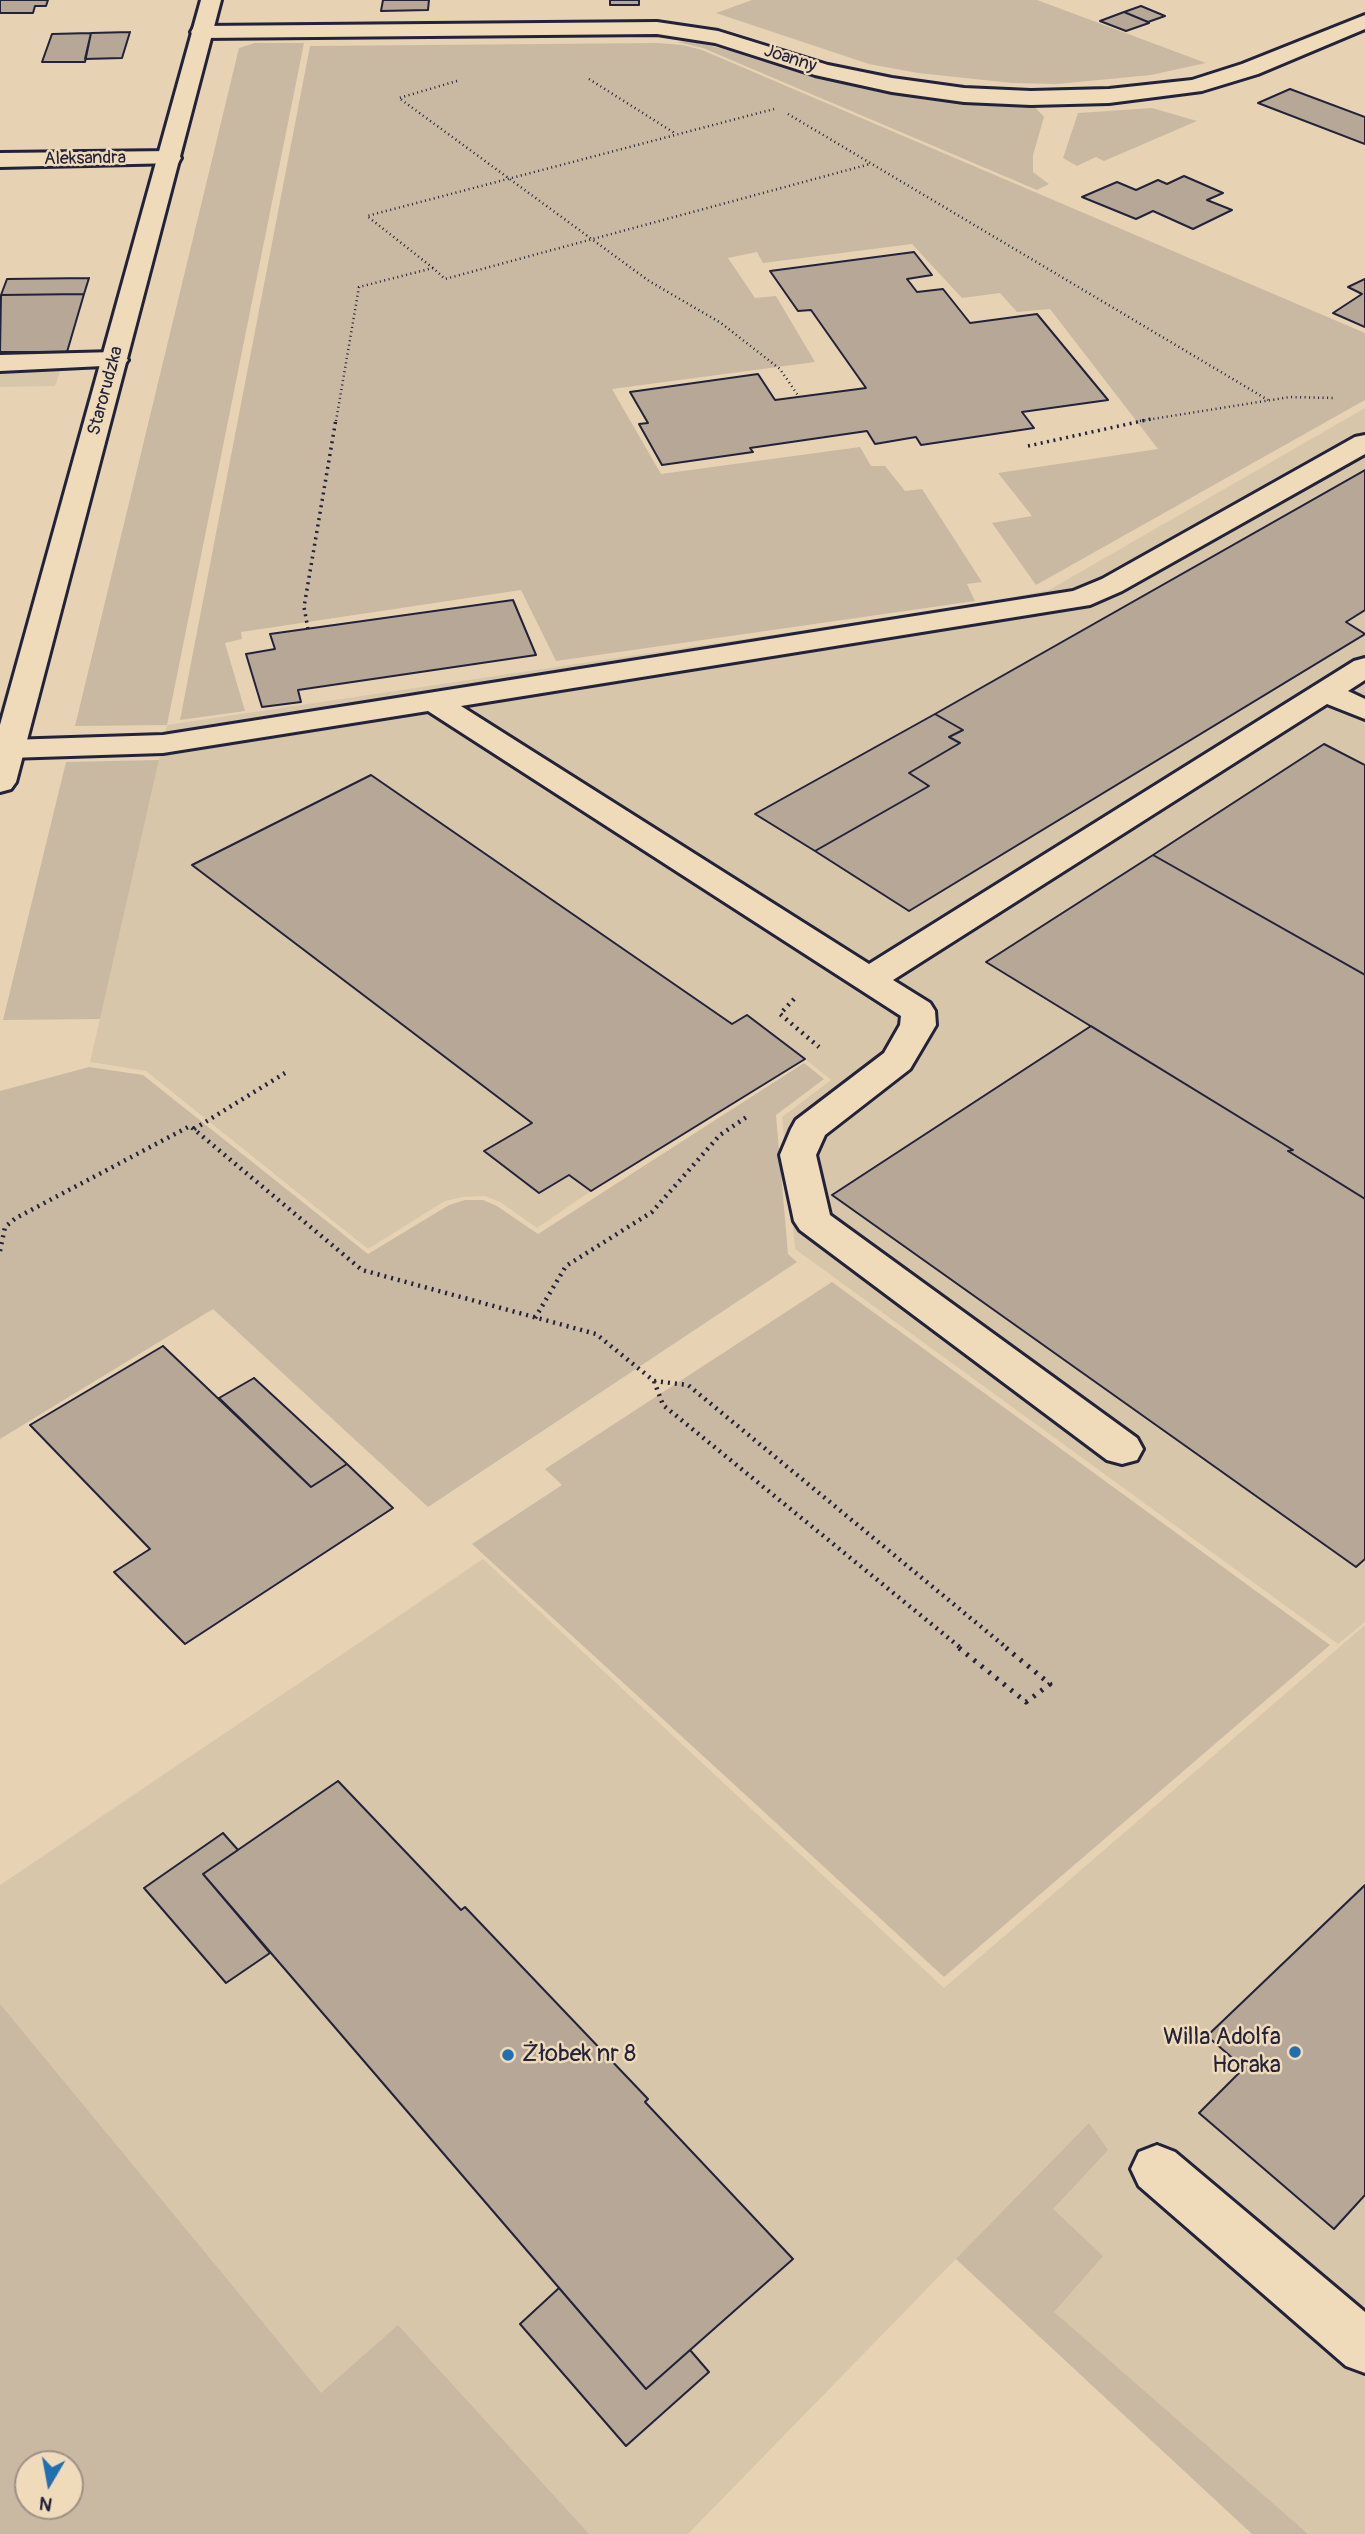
<!DOCTYPE html>
<meta charset="utf-8">
<style>
body{margin:0}
#map{position:relative;width:1365px;height:2534px;overflow:hidden;background:#e7d3b4;font-family:Pangolin,sans-serif}
canvas{display:block}
.north{position:absolute;left:14px;top:2450px;width:70px;height:70px;box-sizing:border-box;background:#efdab9;border:2px solid #9d9087;border-radius:50%;rotate:190deg;font-size:19px;font-weight:700;line-height:28px;text-align:center;color:#22223b}
.north::after{content:'';display:block;margin:auto;width:24px;height:32px;background:#1f6fb2;clip-path:polygon(50% 0,100% 100%,50% 72%,0 100%)}
</style>
<div id="map">
<canvas width="1365" height="2534"></canvas>
<div class="north">N</div>
</div>
<script>
const g = document.querySelector('canvas').getContext('2d');
g.lineJoin = 'round';
function fill(path, color) { g.fillStyle = color; g.fill(path, 'evenodd'); }
const shape = rows => new Path2D(rows.map(r => 'M' + r).join(''));
function strokePath(path, color, width, dash) { g.strokeStyle = color; g.lineWidth = width; g.lineCap = dash ? 'butt' : 'round'; g.setLineDash(dash || []); g.stroke(path); }
function drawText(font, color, halo, rows, align = 'center') {
  g.font = font + ' Pangolin,sans-serif'; g.lineWidth = 5; g.setLineDash([]); g.textBaseline = 'middle'; g.strokeStyle = halo; g.fillStyle = color; for (const [text, x, y, turn = 0] of rows) {
    g.save(); g.translate(x, y); g.rotate((+turn || 0) * Math.PI / 180); g.textAlign = isNaN(turn) ? turn : align; if (halo) g.strokeText(text, 0, 0); g.fillText(text, 0, 0); g.restore();
  }
}
fill(shape([
 [0,352,67,352,55,386,0,387],
 [1365,408,1365,1622,1338,1644,795,1249,782,1117,831,1080,805,1059,591,1191,537,1228,500,1202,485,1196,463,1197,445,1201,368,1249,146,1071,90,1062,167,725,985,603,1049,590],
 [483,1559,944,1988,1365,1625,1365,2534,1252,2534,956,2259,688,2534,0,2534,0,1885],
 [28,2464,70,2464,70,2506,28,2506]
]), '#d8c6ab');
fill(shape([
 [752,0,1037,0,1206,63,1151,75,1057,84,1012,83,918,73,869,64,716,13],
 [690,41,732,51,800,73,864,89,927,100,1034,106,1044,117,1033,155,1033,172,1049,184,1037,190,703,48,677,42],
 [255,43,304,43,167,725,75,726,239,48],
 [657,43,683,45,702,50,1365,333,1365,400,1036,585,992,523,1032,516,998,473,1158,449,1050,309,1017,312,1000,293,962,298,912,244,763,263,757,252,728,258,755,298,776,296,815,362,612,389,661,474,860,447,871,466,885,466,905,491,922,489,982,582,967,584,975,601,556,661,521,590,241,632,242,639,225,643,245,711,180,720,310,46],
 [1152,108,1197,121,1104,161,1096,157,1077,166,1063,158,1078,113],
 [159,760,100,1019,3,1020,66,762],
 [804,1063,824,1079,776,1115,788,1254,797,1262,428,1507,213,1309,0,1439,0,1091,89,1067,143,1075,368,1254,449,1205,465,1200,483,1200,497,1206,538,1234],
 [832,1282,1330,1645,944,1977,472,1544,562,1485,545,1469],
 [0,2004,321,2393,398,2325,589,2534,0,2534],
 [28,2464,70,2464,70,2506,28,2506],
 [1089,2123,1108,2150,1053,2209,1103,2256,1054,2312,1308,2534,1252,2534,956,2259]
]), '#c9b9a2');
const building = shape([
 [0,0,48,0,46,6,35,6,33,13,0,13,0,0],
 [383,0,429,0,428,10,381,11,383,0],
 [610,0,639,0,639,5,610,5,610,0],
 [1141,6,1165,16,1148,22,1124,12,1141,6],
 [1124,12,1148,22,1149,23,1126,31,1100,21,1124,12],
 [130,32,122,58,85,59,91,33,130,32],
 [91,33,85,62,42,62,52,34,91,33],
 [1290,89,1365,117,1365,144,1258,103,1290,89],
 [1184,176,1223,193,1207,200,1232,210,1193,229,1153,211,1136,219,1082,197,1117,182,1136,190,1158,180,1167,184,1184,176],
 [914,252,932,275,907,279,917,292,943,289,970,323,1037,314,1108,400,1022,412,1034,428,921,445,916,437,875,444,867,431,750,448,753,452,662,465,639,424,648,423,630,392,758,374,775,400,866,388,811,310,798,311,770,271,914,252],
 [89,278,84,294,1,295,7,279,89,278],
 [1365,279,1365,327,1333,313,1362,294,1348,287,1365,279],
 [84,294,67,352,0,352,1,295,84,294],
 [1365,470,1365,610,1346,622,1365,634,909,911,815,851,929,786,909,773,960,743,949,737,963,730,935,714,1365,470],
 [513,600,536,655,298,690,301,702,262,707,246,654,275,649,270,634,513,600],
 [935,714,963,730,949,737,960,743,909,773,929,786,815,851,755,814,935,714],
 [1324,744,1365,765,1365,975,1153,855,1324,744],
 [371,775,732,1024,747,1015,805,1059,591,1191,569,1175,539,1193,484,1151,532,1123,192,865,371,775],
 [1153,855,1365,975,1365,1199,1288,1151,1293,1150,986,962,1153,855],
 [1091,1026,1293,1150,1288,1151,1365,1199,1365,1559,1356,1567,832,1195,1091,1026],
 [163,1346,311,1487,347,1464,393,1508,185,1644,114,1572,150,1549,30,1425,163,1346],
 [254,1378,347,1464,311,1487,219,1398,254,1378],
 [338,1781,461,1910,465,1907,648,2099,645,2102,793,2259,646,2389,203,1874,338,1781],
 [223,1833,238,1850,203,1874,270,1953,226,1983,144,1888,223,1833],
 [1365,1885,1365,2195,1334,2229,1199,2113,1244,2068,1207,2036,1365,1885],
 [559,2288,646,2389,690,2350,709,2372,626,2446,520,2324,559,2288]
]);
fill(building, '#b6a796');
strokePath(building, '#22223b', 2);
const service = shape([
 [115,352,124,355,128,360,124,365,0,371,0,355,115,352],
 [1365,435,1365,454,1122,591,1090,605,461,706,869,964,1354,661,1365,658,1365,680,1348,691,1365,699,1365,719,1327,704,893,980,930,1003,935,1011,936,1025,910,1069,825,1135,816,1155,830,1215,1137,1438,1143,1449,1137,1460,1122,1464,1107,1460,800,1230,794,1221,780,1155,791,1129,796,1120,884,1053,900,1025,901,1016,428,711,163,753,9,758,0,756,0,742,9,740,163,735,1073,591,1102,579,1355,437,1365,435],
 [1157,2145,1175,2152,1365,2312,1365,2373,1346,2366,1139,2186,1131,2169,1139,2152,1157,2145]
]);
const minor = shape([
 [1365,15,1365,29,1258,74,1202,91,1109,103,1031,105,964,102,892,92,815,75,715,43,657,34,202,38,194,37,191,32,194,27,202,26,657,22,718,31,828,65,892,78,964,88,1031,91,1109,89,1192,80,1242,64,1365,15],
 [170,151,178,153,181,158,178,163,0,167,0,153,170,151]
]);
const tertiary = shape([
 [201,0,221,0,16,782,11,789,0,792,0,725,201,0]
]);
strokePath(service, '#22223b', 6);
strokePath(minor, '#22223b', 6);
strokePath(tertiary, '#22223b', 6);
strokePath(shape([
 [589,79,676,134],
 [457,81,399,98,649,281,721,323,780,369,799,397],
 [788,114,1268,400],
 [433,268,367,216,774,109],
 [336,421,359,287,433,268,445,279,870,164],
 [1140,421,1290,397,1334,398]
]), '#22223b', 2.5, [1, 3.5]);
strokePath(shape([
 [1028,446,1151,419],
 [308,629,304,607,336,419]
]), '#22223b', 3.5, [2, 4.5]);
strokePath(shape([
 [794,999,780,1014,819,1047],
 [194,1129,285,1073],
 [0,1251,5,1227,16,1218,190,1126,362,1270,596,1334,654,1381],
 [535,1318,566,1266,652,1212,720,1135,748,1116],
 [654,1381,688,1385,1008,1649],
 [654,1381,663,1405,962,1649]
]), '#22223b', 4.5, [2, 5]);
strokePath(shape([
 [959,1648,1026,1702,1050,1684,1006,1648]
]), '#22223b', 5, [2.5, 7]);
fill(service, '#efdab9');
fill(minor, '#efdab9');
fill(tertiary, '#efdab9');
for (const [x, y, r, color] of [
 [1295,2052,7,"#1f6fb2"],
 [508,2055,7,"#1f6fb2"]
]) { const dot = new Path2D(); dot.arc(x, y, r, 0, 2 * Math.PI); g.fillStyle = color; g.fill(dot); strokePath(dot, '#efdab9', 2.5); }
drawText('18px', '#22223b', '#efdab9', [
 ["Joanny",790,59,18],
 ["Aleksandra",85,159,-1],
 ["Starorudzka",106,391,-75]
]);
drawText('24px', '#22223b', '#efdab9', [
 ["Willa Adolfa",1281,2038],
 ["Horaka",1281,2066],
 ["Żłobek nr 8",522,2055,"left"]
], 'right');
</script>
